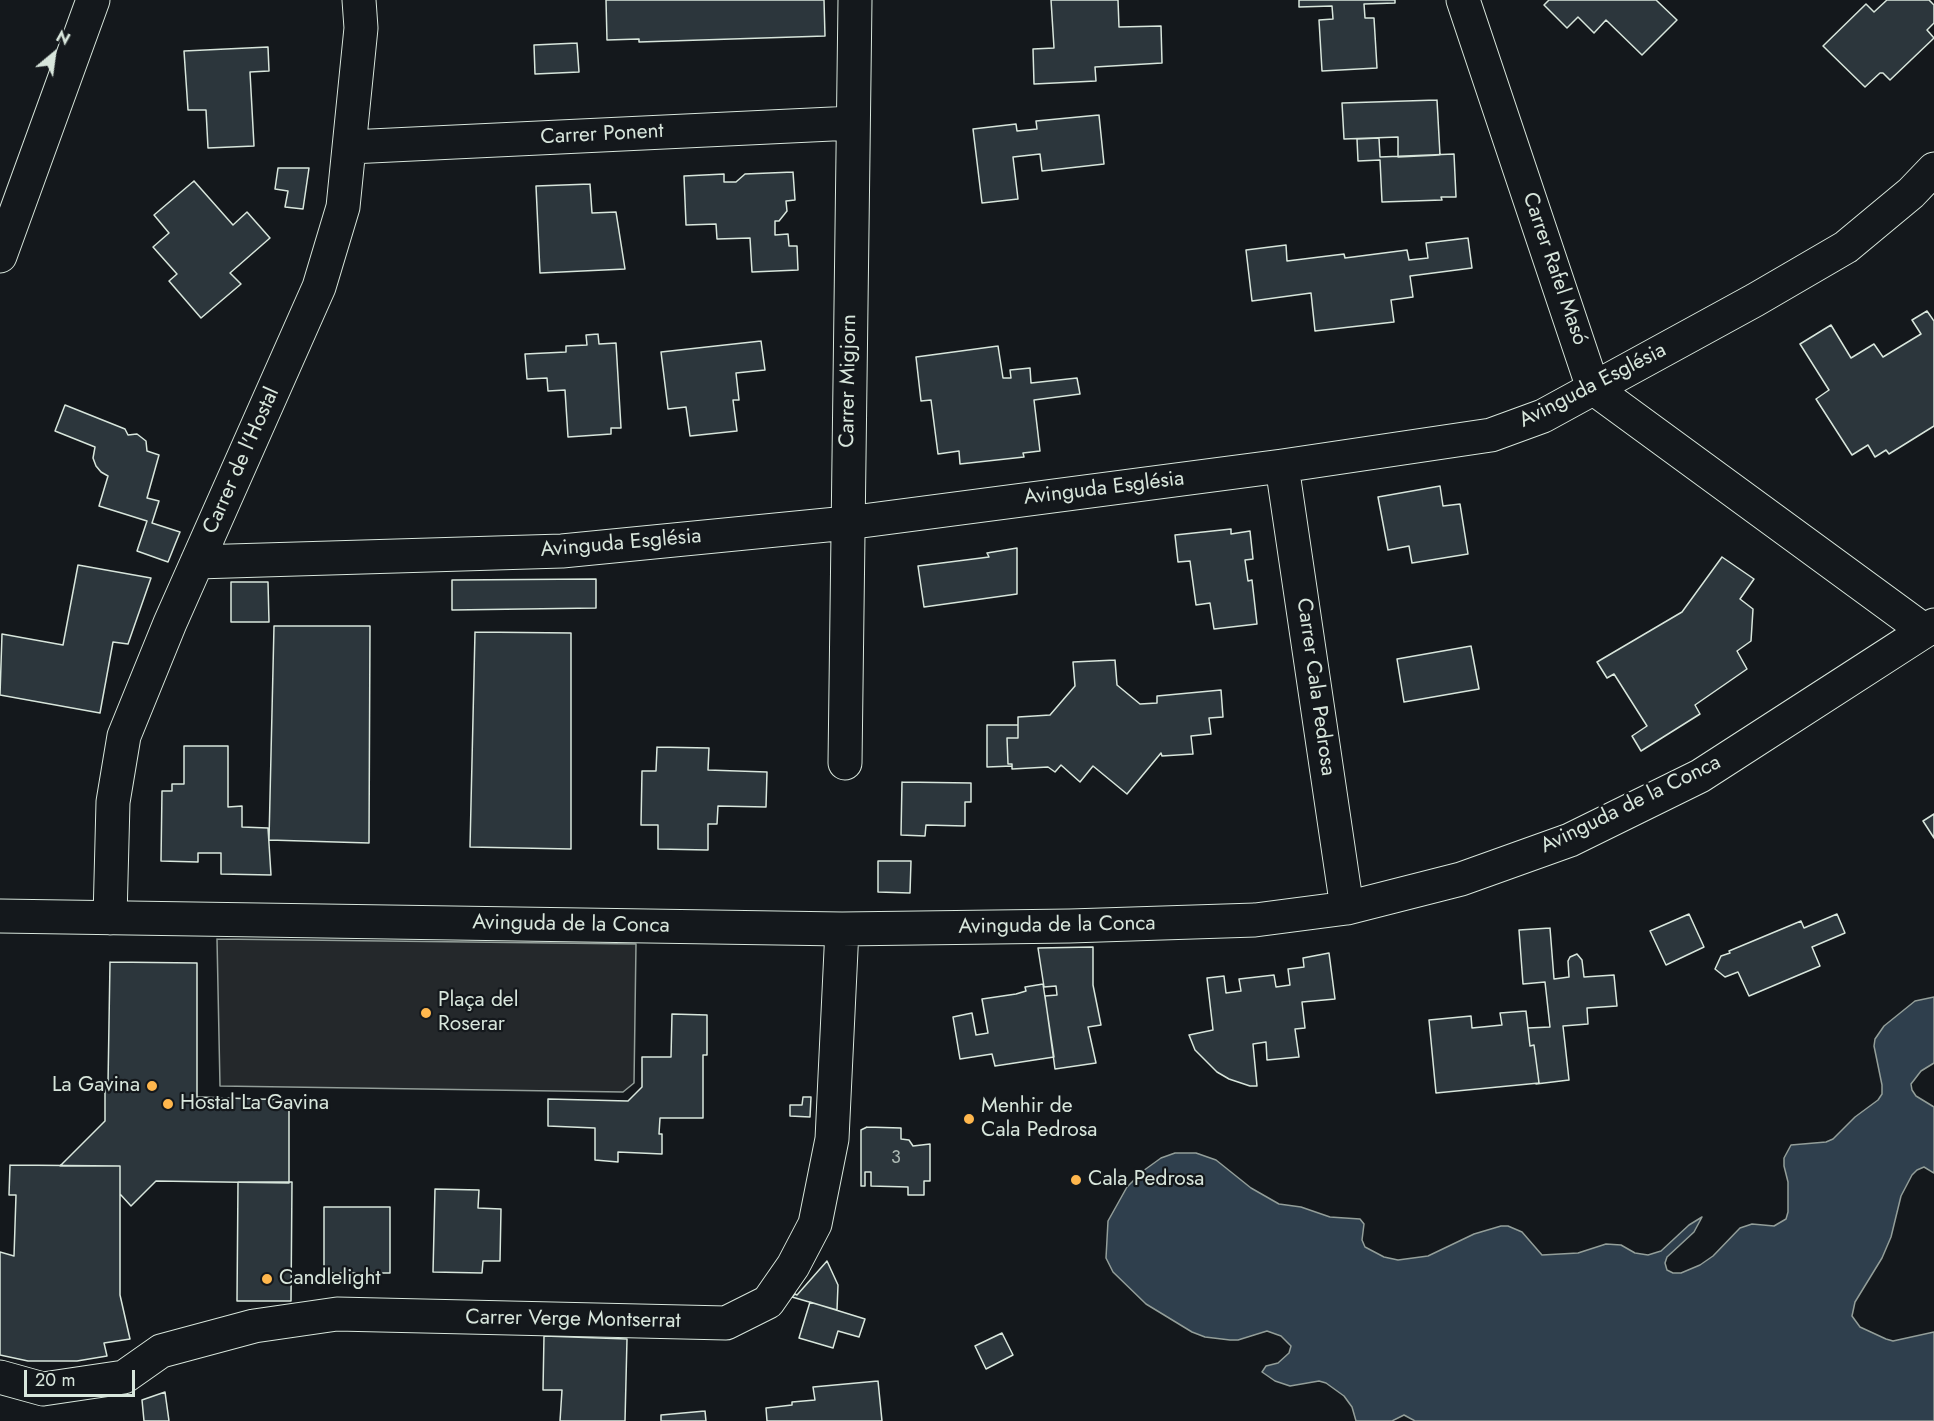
<!DOCTYPE html>
<meta charset="utf-8">
<style>
body{margin:0}
#map{position:relative;width:1934px;height:1421px;overflow:hidden;background:#14181c;font-family:Jost,sans-serif}
canvas{display:block}
.north{position:absolute;left:24px;top:24px;width:60px;height:60px;-webkit-text-stroke:4px #14181c;paint-order:stroke;rotate:29deg;font-size:16px;font-weight:700;line-height:24px;text-align:center;color:#d8e6dc}
.north::after{content:'';display:block;margin:auto;width:21px;height:27px;background:#d8e6dc;clip-path:polygon(50% 0,100% 100%,50% 72%,0 100%)}
.scale{position:absolute;left:24px;top:1370px;width:111px;height:27px;box-sizing:border-box;border:3px solid #d8e6dc;border-top:0;padding-left:8px;font-size:18px;line-height:21px;white-space:nowrap;color:#d8e6dc;-webkit-text-stroke:4px #14181c;paint-order:stroke}
</style>
<div id="map">
<canvas width="1934" height="1421"></canvas>
<div class="north">N</div>
<div class="scale">20 m</div>
</div>
<script>
const g = document.querySelector('canvas').getContext('2d');
g.lineJoin = 'round';
function fill(path, color) { g.fillStyle = color; g.fill(path, 'evenodd'); }
const shape = rows => new Path2D(rows.map(r => 'M' + r).join(''));
function strokePath(path, color, width, dash) { g.strokeStyle = color; g.lineWidth = width; g.lineCap = dash ? 'butt' : 'round'; g.setLineDash(dash || []); g.stroke(path); }
function drawText(font, color, halo, rows, align = 'center') {
  g.font = font + ' Jost,sans-serif'; g.lineWidth = 4.5; g.setLineDash([]); g.textBaseline = 'middle'; g.strokeStyle = halo; g.fillStyle = color; for (const [text, x, y, turn = 0] of rows) {
    g.save(); g.translate(x, y); g.rotate((+turn || 0) * Math.PI / 180); g.textAlign = isNaN(turn) ? turn : align; if (halo) g.strokeText(text, 0, 0); g.fillText(text, 0, 0); g.restore();
  }
}
const parking = shape([
 [217,939,636,944,634,1083,623,1092,220,1086,217,939]
]);
fill(parking, '#24282b');
strokePath(parking, '#939e99', 1.5);
const water = shape([
 [1934,997,1934,1063,1921,1071,1911,1084,1912,1090,1916,1096,1934,1107,1934,1173,1924,1167,1917,1170,1912,1175,1901,1196,1891,1237,1882,1258,1855,1302,1852,1316,1860,1327,1886,1339,1893,1341,1934,1332,1934,1421,1415,1421,1404,1415,1392,1421,1356,1421,1352,1407,1344,1396,1326,1383,1319,1381,1290,1386,1275,1381,1262,1372,1266,1366,1278,1363,1289,1353,1291,1346,1281,1336,1267,1331,1238,1340,1230,1340,1205,1337,1192,1332,1146,1304,1113,1272,1106,1258,1108,1221,1127,1187,1143,1171,1161,1158,1175,1153,1196,1153,1216,1160,1251,1188,1279,1204,1301,1207,1330,1217,1360,1219,1364,1224,1362,1240,1365,1247,1384,1257,1398,1260,1428,1256,1474,1234,1501,1226,1508,1226,1522,1232,1542,1255,1578,1253,1606,1244,1621,1245,1635,1253,1648,1255,1661,1251,1689,1225,1702,1217,1694,1232,1667,1257,1665,1263,1667,1270,1673,1273,1681,1273,1700,1265,1713,1256,1740,1228,1752,1224,1774,1226,1786,1219,1788,1212,1788,1182,1784,1166,1784,1158,1791,1145,1826,1142,1833,1139,1855,1117,1878,1100,1882,1094,1882,1085,1874,1046,1875,1039,1884,1026,1915,1001,1934,997]
]);
fill(water, '#2f3f4d');
strokePath(water, '#939e99', 1.5);
const building = shape([
 [606,0,824,0,825,36,639,42,639,39,607,40,606,0],
 [1051,0,1118,0,1119,27,1161,26,1162,63,1095,67,1096,81,1034,84,1033,49,1054,48,1051,0],
 [1299,0,1395,0,1395,3,1364,4,1365,18,1374,18,1377,68,1322,71,1319,20,1333,19,1332,6,1299,7,1299,0],
 [1549,0,1656,0,1677,20,1642,55,1606,20,1594,33,1578,17,1567,28,1544,5,1549,0],
 [1887,0,1929,0,1934,5,1934,23,1927,30,1934,38,1890,80,1883,73,1880,73,1865,87,1823,46,1866,4,1874,12,1887,0],
 [577,43,579,72,535,74,534,45,577,43],
 [268,47,269,71,250,72,254,146,208,148,206,110,188,110,184,51,268,47],
 [1437,100,1440,155,1398,157,1398,137,1344,139,1342,103,1437,100],
 [1099,115,1104,164,1042,171,1040,154,1013,157,1018,199,982,203,973,129,1016,124,1017,131,1037,129,1036,121,1099,115],
 [1379,138,1380,157,1454,154,1456,197,1441,197,1442,200,1382,202,1380,160,1358,161,1357,139,1379,138],
 [278,168,309,168,303,209,285,207,288,191,275,189,278,168],
 [793,172,795,200,786,201,787,211,779,221,775,221,775,235,788,234,789,246,797,246,798,270,752,272,750,238,717,239,716,224,686,225,684,176,724,174,724,182,736,182,745,174,793,172],
 [194,181,233,225,247,212,270,238,230,273,241,284,201,318,169,281,177,274,153,247,169,233,154,215,194,181],
 [590,184,592,213,616,212,625,269,540,273,536,186,590,184],
 [1468,238,1472,268,1410,276,1413,297,1391,300,1394,322,1315,331,1311,293,1252,301,1246,250,1286,245,1287,261,1344,254,1345,258,1407,250,1409,260,1428,258,1426,243,1468,238],
 [1927,311,1934,321,1934,426,1889,454,1886,450,1875,457,1868,445,1852,455,1816,399,1829,390,1800,344,1831,325,1851,358,1874,344,1883,357,1921,334,1912,320,1927,311],
 [598,334,599,344,616,343,621,428,611,428,611,434,568,437,565,390,548,391,547,378,527,379,525,354,566,352,566,346,587,345,586,335,598,334],
 [761,341,765,370,736,373,739,400,733,400,737,431,690,436,686,407,668,409,661,352,761,341],
 [998,346,1003,378,1011,378,1010,370,1030,368,1031,383,1077,378,1080,394,1034,400,1040,451,1023,453,1024,457,960,464,959,451,938,454,931,400,921,401,916,357,998,346],
 [65,405,125,429,128,435,137,434,146,441,147,451,159,455,147,498,159,501,152,523,180,532,168,562,137,551,147,521,99,506,108,476,101,472,96,466,93,458,95,447,55,431,65,405],
 [1440,486,1443,506,1460,504,1468,554,1412,563,1409,546,1388,550,1378,497,1440,486],
 [1231,529,1231,534,1250,531,1253,559,1245,560,1248,581,1252,580,1257,624,1214,629,1210,603,1196,605,1190,561,1178,562,1175,535,1231,529],
 [1017,548,1017,594,924,607,918,566,989,557,987,553,1017,548],
 [1722,557,1754,579,1740,599,1753,609,1751,641,1737,651,1747,669,1695,705,1700,714,1641,751,1632,736,1647,726,1614,674,1607,678,1597,662,1682,612,1722,557],
 [78,565,151,578,128,644,113,642,100,713,0,695,2,634,63,645,78,565],
 [596,579,596,608,452,610,452,580,596,579],
 [231,582,268,582,269,622,231,622,231,582],
 [274,626,370,626,369,843,269,840,274,626],
 [475,632,571,633,571,849,470,847,475,632],
 [1471,646,1479,689,1404,702,1397,659,1471,646],
 [1115,660,1117,685,1140,704,1157,703,1157,696,1221,690,1223,717,1209,718,1211,734,1191,736,1193,754,1162,756,1161,753,1127,794,1093,766,1080,782,1061,765,1055,772,1048,767,1012,769,1012,764,1008,764,1007,738,1018,738,1018,717,1050,715,1075,686,1073,662,1115,660],
 [987,725,1018,725,1018,738,1007,738,1008,764,1012,764,1012,766,987,767,987,725],
 [184,746,228,746,228,807,242,806,242,827,268,828,271,875,221,874,221,853,198,853,198,862,161,861,162,791,172,791,172,784,184,784,184,746],
 [657,747,709,748,708,770,767,772,766,807,718,806,717,824,708,824,708,850,658,849,658,825,641,825,642,771,656,771,657,747],
 [902,782,971,783,971,802,965,802,965,826,926,825,925,836,901,835,902,782],
 [1934,814,1934,838,1923,821,1934,814],
 [878,861,911,861,910,893,878,892,878,861],
 [1689,914,1704,947,1666,965,1650,931,1689,914],
 [1837,914,1845,933,1812,947,1820,966,1749,996,1738,972,1725,977,1715,969,1721,956,1730,953,1729,951,1801,921,1804,928,1837,914],
 [1550,928,1554,979,1569,977,1568,961,1570,957,1577,954,1582,960,1584,977,1614,975,1617,1006,1587,1008,1588,1024,1563,1026,1569,1080,1536,1084,1539,1083,1534,1045,1530,1046,1528,1028,1550,1027,1545,982,1523,984,1519,930,1550,928],
 [1093,947,1093,985,1101,1025,1088,1027,1096,1063,1055,1069,1045,996,1057,995,1056,986,1044,987,1038,948,1093,947],
 [1329,953,1335,999,1302,1002,1305,1028,1295,1029,1299,1057,1267,1060,1266,1042,1253,1044,1257,1086,1250,1086,1229,1079,1217,1072,1195,1050,1189,1035,1213,1030,1207,978,1224,976,1226,993,1241,991,1239,979,1274,975,1276,987,1290,985,1288,969,1304,967,1303,958,1329,953],
 [110,962,197,963,197,1097,289,1100,289,1183,156,1181,131,1206,120,1194,120,1166,60,1166,105,1121,105,1087,108,1084,110,962],
 [1043,984,1054,1057,995,1066,992,1054,960,1059,953,1017,972,1013,976,1035,988,1033,982,999,1016,994,1026,991,1025,987,1043,984],
 [1526,1011,1530,1046,1534,1045,1539,1083,1436,1093,1429,1020,1471,1016,1472,1028,1502,1025,1500,1013,1526,1011],
 [672,1014,707,1015,707,1055,703,1055,703,1118,660,1118,659,1134,662,1134,662,1154,618,1152,618,1162,595,1160,595,1128,548,1126,548,1099,628,1101,642,1087,642,1057,671,1057,672,1014],
 [803,1097,811,1097,810,1117,790,1116,790,1105,802,1105,803,1097],
 [867,1127,901,1128,901,1139,909,1140,913,1146,930,1144,930,1181,924,1181,924,1195,908,1195,908,1187,871,1186,871,1172,865,1172,865,1186,861,1186,861,1130,867,1127],
 [10,1165,120,1166,120,1295,130,1339,104,1343,107,1356,77,1361,28,1361,0,1355,0,1252,14,1256,16,1195,9,1195,10,1165],
 [238,1182,292,1182,291,1301,237,1301,238,1182],
 [435,1189,479,1190,478,1208,501,1209,500,1261,483,1261,482,1273,433,1272,435,1189],
 [324,1207,390,1207,390,1273,324,1273,324,1207],
 [827,1261,838,1285,837,1310,792,1297,795,1294,797,1295,827,1261],
 [810,1302,865,1319,859,1337,838,1331,833,1348,799,1338,810,1302],
 [1002,1333,1013,1355,986,1369,975,1346,1002,1333],
 [544,1336,627,1339,625,1421,560,1421,562,1390,543,1390,544,1336],
 [878,1381,882,1421,767,1421,766,1408,792,1405,792,1402,815,1400,813,1387,878,1381],
 [165,1392,169,1421,144,1421,142,1400,165,1392],
 [705,1411,706,1421,661,1421,661,1415,705,1411]
]);
fill(building, '#2c363c');
strokePath(building, '#d8e6dc', 1.5);
const minor = shape([
 [1463,0,1593,388,1925,631],
 [350,147,853,123],
 [0,256,93,0],
 [1282,466,1347,908],
 [197,562,562,551,847,523,1282,466,1491,435,1543,416,1755,300,1846,247,1911,193,1934,169],
 [845,763,855,0],
 [0,916,842,929,1070,926,1255,920,1347,908,1461,879,1570,840,1700,776,1934,625],
 [110,918,113,802,124,736,170,623,319,287,343,207,361,28,359,0],
 [0,1377,43,1389,124,1377,161,1351,254,1326,337,1314,726,1323,768,1302,793,1266,815,1224,832,1139,842,929]
]);
strokePath(minor, '#d8e6dc', 35);
strokePath(minor, '#14181c', 33);
for (const [x, y, r, color] of [
 [426,1013,6,"#ffb74d"],
 [152,1086,6,"#ffb74d"],
 [168,1104,6,"#ffb74d"],
 [969,1119,6,"#ffb74d"],
 [1076,1180,6,"#ffb74d"],
 [267,1279,6,"#ffb74d"]
]) { const dot = new Path2D(); dot.arc(x, y, r, 0, 2 * Math.PI); g.fillStyle = color; g.fill(dot); strokePath(dot, '#14181c', 2); }
drawText('18px', '#adbab4', null, [
 ["3",896,1159]
]);
drawText('21px', '#d8e6dc', '#14181c', [
 ["Carrer Ponent",602,135,-3],
 ["Carrer Rafel Masó",1554,269,71],
 ["Carrer Migjorn",849,381,-89],
 ["Avinguda Església",1593,386,-27],
 ["Carrer de l'Hostal",242,461,-66],
 ["Avinguda Església",1104,489,-7],
 ["Avinguda Església",621,544,-5],
 ["Carrer Cala Pedrosa",1315,687,82],
 ["Avinguda de la Conca",1631,805,-26],
 ["Avinguda de la Conca",571,925,1],
 ["Avinguda de la Conca",1057,926,-1],
 ["Carrer Verge Montserrat",573,1320,1]
]);
drawText('21px', '#d8e6dc', '#14181c', [
 ["Plaça del",438,1001],
 ["Roserar",438,1025],
 ["La Gavina",140,1086,"right"],
 ["Hostal La Gavina",180,1104],
 ["Menhir de",981,1107],
 ["Cala Pedrosa",981,1131],
 ["Cala Pedrosa",1088,1180],
 ["Candlelight",279,1279]
], 'left');
</script>
